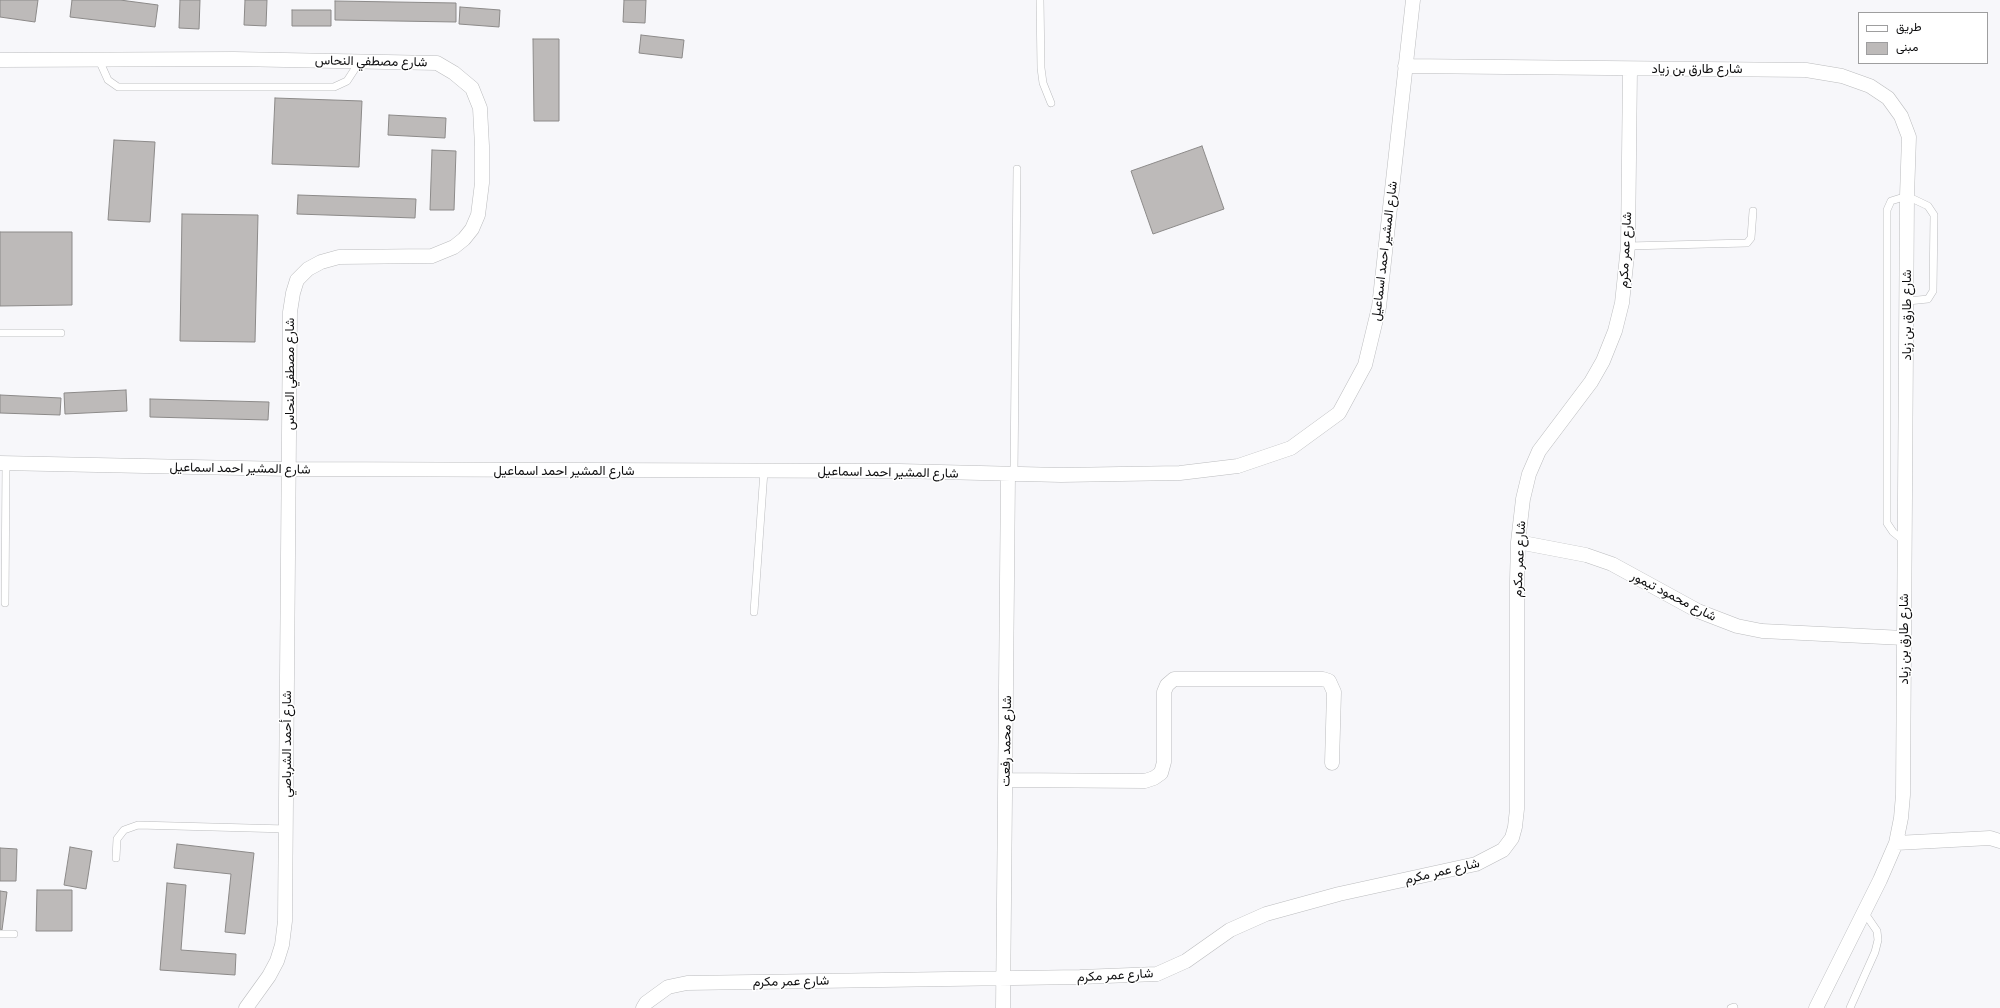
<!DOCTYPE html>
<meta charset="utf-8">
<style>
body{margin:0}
#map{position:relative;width:2000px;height:1008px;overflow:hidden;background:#f7f7fa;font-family:"Exo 2",Vazirmatn,sans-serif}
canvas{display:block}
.legend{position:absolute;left:1858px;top:12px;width:130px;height:52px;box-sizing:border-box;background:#fff;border:1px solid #9e9e9f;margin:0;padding:5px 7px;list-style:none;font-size:12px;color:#0d0d0e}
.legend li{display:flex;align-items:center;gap:8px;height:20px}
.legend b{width:20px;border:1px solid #9e9e9f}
</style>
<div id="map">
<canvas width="2000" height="1008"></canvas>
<ul class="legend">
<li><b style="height:5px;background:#fff"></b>طريق</li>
<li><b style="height:11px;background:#bdbab9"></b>مبنى</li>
</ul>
</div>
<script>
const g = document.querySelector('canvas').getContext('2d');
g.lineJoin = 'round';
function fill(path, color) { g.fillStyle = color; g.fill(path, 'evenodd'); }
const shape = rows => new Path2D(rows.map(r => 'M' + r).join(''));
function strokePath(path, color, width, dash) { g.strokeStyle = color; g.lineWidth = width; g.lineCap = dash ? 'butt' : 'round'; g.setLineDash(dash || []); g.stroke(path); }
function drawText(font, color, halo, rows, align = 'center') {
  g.font = font + ' "Exo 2",Vazirmatn,sans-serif'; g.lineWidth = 3; g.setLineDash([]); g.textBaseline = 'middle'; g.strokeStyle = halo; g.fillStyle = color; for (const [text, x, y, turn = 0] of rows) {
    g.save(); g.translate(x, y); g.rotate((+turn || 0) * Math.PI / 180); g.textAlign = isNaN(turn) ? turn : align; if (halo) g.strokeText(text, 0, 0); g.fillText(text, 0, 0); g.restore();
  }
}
const building = shape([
 [0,0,38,0,35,22,0,17,0,0],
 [72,0,120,0,158,5,155,27,70,17,72,0],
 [180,0,200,0,199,29,179,28,180,0],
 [245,0,267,0,266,26,244,25,245,0],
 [624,0,646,0,645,23,623,22,624,0],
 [335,1,456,3,456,22,335,20,335,1],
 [460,7,500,10,499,27,459,24,460,7],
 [292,10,331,10,331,26,292,26,292,10],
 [641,35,684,40,682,58,639,53,641,35],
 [533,39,559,39,559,121,534,121,533,39],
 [275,98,362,101,359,167,272,164,275,98],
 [389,115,446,118,445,138,388,135,389,115],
 [114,140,155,142,150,222,108,220,114,140],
 [1202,146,1224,209,1153,234,1131,171,1202,146],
 [432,150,456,151,454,210,430,210,432,150],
 [298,195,416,199,415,218,297,214,298,195],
 [182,214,258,215,255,342,180,341,182,214],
 [0,232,72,232,72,305,0,306,0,232],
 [126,390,127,411,65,414,64,393,126,390],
 [0,395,61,398,60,415,0,413,0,395],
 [150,399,269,402,268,420,150,417,150,399],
 [177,844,254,853,245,934,225,932,231,874,174,868,177,844],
 [70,847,92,851,86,889,64,885,70,847],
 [0,848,17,849,16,881,0,881,0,848],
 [167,883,186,885,181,950,236,954,235,975,160,970,167,883],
 [37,890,72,890,72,931,36,931,37,890],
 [0,891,7,892,2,930,0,929,0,891]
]);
fill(building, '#bdbab9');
strokePath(building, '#8c8a89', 1);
const service = shape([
 [1040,0,1041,68,1043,83,1051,103],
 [99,60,108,80,118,87,334,87,347,81,360,61],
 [1628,246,1747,243,1751,238,1753,211],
 [0,333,61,333],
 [1014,474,1017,169],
 [1904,541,1893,532,1887,523,1887,210,1891,201,1907,196,1928,206,1934,215,1933,291,1928,299,1908,301],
 [5,603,6,463],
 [754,612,764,471],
 [116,858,117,839,124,830,138,825,287,829],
 [0,934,14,934],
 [1731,1008,1734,1007],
 [1850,1008,1875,952,1878,940,1877,931,1864,912]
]);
const minor = shape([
 [0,60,234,59,437,63,454,73,472,88,480,108,482,146,482,183,478,215,472,229,464,239,454,247,432,256,339,257,321,262,308,269,297,280,293,293,290,312,285,921,282,945,277,961,269,976,246,1008],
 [1405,66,1806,70,1842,76,1870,86,1888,98,1901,116,1909,137,1907,196,1903,795,1901,818,1896,843,1880,880,1816,1008],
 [0,463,289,469,900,471,1061,475,1180,473,1238,466,1291,448,1339,413,1365,365,1379,307,1413,0],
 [1518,542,1586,555,1612,564,1698,611,1737,626,1762,631,1904,638],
 [1005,780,1145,781,1154,778,1161,773,1164,762,1164,692,1167,685,1174,679,1323,679,1329,681,1334,692,1332,763],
 [1896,843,1990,838,2000,841],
 [643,1008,646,1003,668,987,687,983,1080,977,1157,974,1186,961,1230,930,1266,914,1339,894,1476,864,1503,850,1512,838,1515,827,1517,809,1517,581,1518,542,1523,499,1529,474,1539,451,1591,382,1603,361,1615,331,1622,303,1628,246,1630,69],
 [1003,1008,1008,474]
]);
strokePath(service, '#bbbcbe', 8);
strokePath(minor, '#bbbcbe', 15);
strokePath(service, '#fff', 7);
strokePath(minor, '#fff', 14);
drawText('13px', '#0d0d0e', '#fff', [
 ["شارع مصطفي النحاس",371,61,1],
 ["شارع طارق بن زياد",1697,69],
 ["شارع عمر مكرم",1625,250,-87],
 ["شارع المشير احمد اسماعيل",1384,251,-83],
 ["شارع طارق بن زياد",1907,315,-90],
 ["شارع مصطفي النحاس",290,374,-90],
 ["شارع المشير احمد اسماعيل",240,468,1],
 ["شارع المشير احمد اسماعيل",564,471],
 ["شارع المشير احمد اسماعيل",888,472,1],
 ["شارع عمر مكرم",1519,559,-87],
 ["شارع محمود تيمور",1674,596,27],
 ["شارع طارق بن زياد",1904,639,-90],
 ["شارع محمد رفعت",1006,741,-89],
 ["شارع أحمد الشرباصي",287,744,-90],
 ["شارع عمر مكرم",1442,871,-13],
 ["شارع عمر مكرم",1115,975,-3],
 ["شارع عمر مكرم",791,981,-1]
]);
</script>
